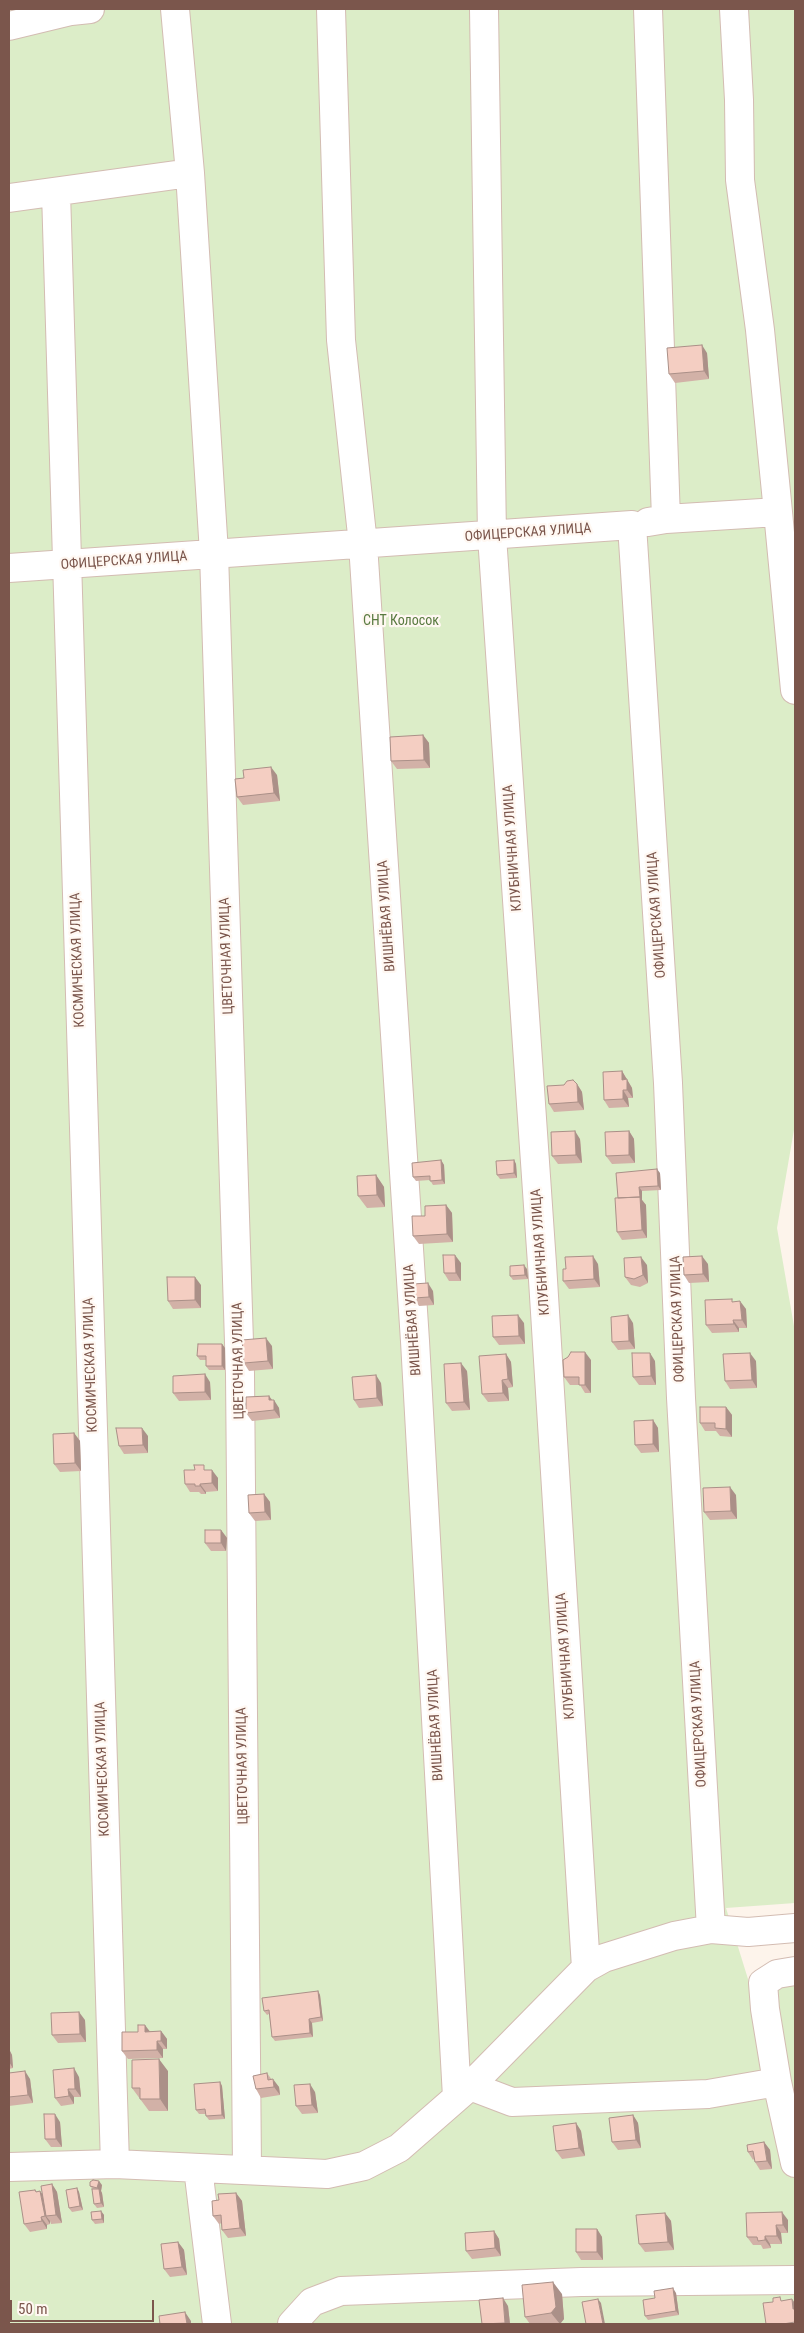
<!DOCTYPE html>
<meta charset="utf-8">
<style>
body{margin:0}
#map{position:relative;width:804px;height:2333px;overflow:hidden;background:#fdf4eb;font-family:"Roboto Condensed",sans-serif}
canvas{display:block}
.frame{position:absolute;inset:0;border:10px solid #7b564c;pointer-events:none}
.scale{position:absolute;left:10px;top:2300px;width:144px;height:22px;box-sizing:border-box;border:2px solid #7b564c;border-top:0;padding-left:6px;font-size:15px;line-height:18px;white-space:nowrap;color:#7b564c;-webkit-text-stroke:4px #fff8f2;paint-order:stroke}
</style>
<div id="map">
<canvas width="804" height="2333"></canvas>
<div class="frame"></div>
<div class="scale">50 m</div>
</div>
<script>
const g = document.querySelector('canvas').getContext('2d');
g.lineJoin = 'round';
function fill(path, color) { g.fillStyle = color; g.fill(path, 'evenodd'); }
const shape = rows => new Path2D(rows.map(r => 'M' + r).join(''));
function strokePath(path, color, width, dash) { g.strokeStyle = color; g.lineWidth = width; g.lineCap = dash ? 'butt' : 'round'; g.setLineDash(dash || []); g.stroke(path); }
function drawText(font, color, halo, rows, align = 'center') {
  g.font = font + ' "Roboto Condensed",sans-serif'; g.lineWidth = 4.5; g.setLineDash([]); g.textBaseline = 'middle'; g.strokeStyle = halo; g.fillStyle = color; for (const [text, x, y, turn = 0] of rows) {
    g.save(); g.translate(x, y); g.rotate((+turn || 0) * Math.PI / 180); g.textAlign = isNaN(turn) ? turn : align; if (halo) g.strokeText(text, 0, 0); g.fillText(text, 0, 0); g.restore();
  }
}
fill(shape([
 [9,9,795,9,795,1124,777,1228,795,1332,795,1903,726,1908,752,1992,766,1979,795,1974,795,2324,9,2324]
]), '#dcedc8');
const minor = shape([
 [175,9,190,173,214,553,240,1374,247,2169],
 [331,9,341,340,363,544,415,1341,457,2097],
 [484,9,492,536,542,1264,586,1968],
 [648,9,666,519,648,522],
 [9,26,71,11,90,9],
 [56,192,115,2164],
 [9,198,190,173],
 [778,512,795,690],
 [666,519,778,512,760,330,740,180,739,100,734,9],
 [9,568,632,525,668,1083,681,1398,711,1929],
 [795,1971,777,1974,763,1983,765,2009,777,2082,795,2163],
 [470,2086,512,2102,708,2094,777,2082],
 [9,2167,115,2164,327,2174,364,2166,399,2148,470,2086,586,1968,604,1958,674,1936,711,1929,748,1932,795,1928],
 [198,2168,217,2324],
 [292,2324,312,2302,341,2291,581,2282,795,2280]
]);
strokePath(minor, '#d3bcb2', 30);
strokePath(minor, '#fff', 28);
fill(shape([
 [707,353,709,379,675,383,669,374],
 [423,735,429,743,430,768,397,769,391,761],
 [277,775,280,801,243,805,237,797],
 [622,1071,632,1088,633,1098,628,1098,629,1107,609,1108,604,1100],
 [577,1084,582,1092,584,1110,554,1112,549,1104],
 [629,1131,634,1139,635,1163,612,1164,606,1156],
 [580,1139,582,1163,558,1164,552,1156],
 [441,1160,444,1165,445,1184,433,1185,430,1180,416,1181,413,1177],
 [514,1160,516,1164,517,1178,500,1179,497,1175],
 [660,1173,661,1190,642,1191,642,1200,646,1205,647,1238,622,1240,617,1232,618,1198],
 [376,1175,384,1187,385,1207,367,1208,358,1196],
 [446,1205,452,1213,453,1242,419,1244,413,1236,425,1216],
 [461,1263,461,1281,449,1281,444,1273],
 [598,1264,600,1287,569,1289,563,1281],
 [708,1264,709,1282,689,1283,684,1275],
 [647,1265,648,1283,640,1287,631,1285,625,1277],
 [527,1269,528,1279,513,1280,510,1276],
 [201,1285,201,1308,173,1309,168,1301],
 [433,1291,434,1305,419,1306,414,1298],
 [734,1302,746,1309,747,1328,739,1328,739,1332,712,1333,706,1325],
 [524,1323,525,1344,499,1345,493,1337],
 [633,1323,635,1349,618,1350,612,1342],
 [222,1344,225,1348,225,1370,209,1370,206,1366,206,1360,200,1360,197,1356],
 [272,1346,273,1369,249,1371,244,1363],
 [506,1354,511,1362,513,1387,508,1388,509,1401,488,1402,482,1394],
 [591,1360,591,1393,585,1393,580,1385,570,1385,564,1377],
 [655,1361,656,1385,639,1385,633,1377],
 [756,1361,757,1388,730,1389,725,1381],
 [467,1371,470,1410,452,1411,446,1403],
 [210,1382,211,1400,179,1401,173,1393],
 [381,1383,383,1406,359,1408,354,1400],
 [269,1396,279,1408,280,1418,252,1421,246,1413],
 [726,1407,732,1415,732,1437,720,1436,716,1431,705,1431,700,1423],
 [653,1420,658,1428,659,1452,641,1453,635,1445],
 [74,1433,80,1441,81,1471,60,1472,54,1464],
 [148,1436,148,1453,124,1454,119,1446],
 [208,1470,218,1478,218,1491,206,1492,206,1494,201,1494,199,1492,190,1492,185,1484],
 [264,1494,270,1502,271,1520,255,1521,249,1513],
 [736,1495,737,1519,710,1520,704,1512],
 [221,1530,227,1538,226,1551,211,1551,205,1543],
 [318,1991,320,1995,323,2021,312,2023,313,2037,275,2041,272,2037,269,2014,267,2015,264,2011],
 [85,2020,86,2042,58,2043,52,2035],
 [150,2031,161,2031,167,2039,167,2049,163,2049,163,2058,128,2059,122,2051],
 [9,2049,12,2055,13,2068,9,2069],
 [168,2071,168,2111,149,2111,132,2088],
 [9,2073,30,2079,33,2103,9,2106],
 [267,2073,272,2080,279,2087,280,2095,261,2098,256,2089],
 [79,2077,81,2097,74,2097,74,2104,61,2106,55,2098],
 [220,2082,222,2086,225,2119,209,2120,206,2116,206,2114,199,2114,196,2110],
 [315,2092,318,2113,302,2114,296,2106],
 [633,2115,638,2123,641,2148,618,2150,612,2142],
 [60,2122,62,2147,51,2147,45,2139],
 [576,2123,581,2131,585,2156,562,2159,556,2151],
 [764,2142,770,2150,772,2169,760,2170,755,2162,754,2159,753,2160,748,2152],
 [52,2184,57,2192,62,2223,51,2224,50,2221,50,2224,47,2225,47,2229,30,2232,24,2224,35,2190,37,2192,40,2191,42,2194],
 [102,2185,101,2191,102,2193,104,2207,97,2208,94,2204,93,2189,90,2186],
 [77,2188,79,2192,83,2210,72,2212,69,2208],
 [236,2193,242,2201,246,2236,228,2238,222,2230,222,2223,219,2224,213,2216,219,2200],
 [101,2211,104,2215,104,2223,95,2224,92,2220],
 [665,2213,671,2221,674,2250,645,2252,639,2244],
 [788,2220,788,2233,781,2233,782,2244,770,2244,771,2248,763,2249,761,2245,753,2245,747,2237],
 [597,2229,602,2237,603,2260,581,2260,576,2252],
 [494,2231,499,2239,501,2256,472,2259,466,2251],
 [178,2242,184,2250,187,2275,170,2277,164,2269],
 [676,2293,679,2315,648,2320,645,2316,655,2298],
 [562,2294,564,2319,560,2324,530,2324,525,2317],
 [508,2306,510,2324,482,2324]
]), '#d2b1a7');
fill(shape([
 [702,345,707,353,709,379,704,371],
 [423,735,429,743,430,768,424,760],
 [271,767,277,775,280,801,274,793],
 [622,1071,632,1088,633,1098,627,1090,622,1080],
 [577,1084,582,1092,584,1110,578,1102],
 [623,1090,628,1098,629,1107,623,1099],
 [575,1131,580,1139,582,1163,576,1155],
 [629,1131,634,1139,635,1163,629,1155],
 [441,1160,444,1165,445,1184,442,1180],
 [514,1160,516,1164,517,1178,514,1173],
 [657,1169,660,1173,661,1190,658,1186],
 [376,1175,384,1187,385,1207,377,1195],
 [639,1187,642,1191,642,1200,646,1205,647,1238,642,1230],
 [446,1205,452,1213,453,1242,447,1234],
 [455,1255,461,1263,461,1281,456,1273],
 [593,1256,598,1264,600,1287,594,1279],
 [702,1256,708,1264,709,1282,703,1274],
 [641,1257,647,1265,648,1283,643,1275],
 [524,1265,527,1269,528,1279,525,1275],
 [195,1277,201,1285,201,1308,195,1300],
 [428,1283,433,1291,434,1305,429,1297],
 [740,1301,746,1309,747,1328,742,1320],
 [518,1315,524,1323,525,1344,519,1336],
 [628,1315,633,1323,635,1349,629,1341],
 [733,1320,739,1328,739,1332,734,1324],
 [266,1338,272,1346,273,1369,268,1361],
 [222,1344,225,1348,225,1370,222,1366],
 [585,1352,591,1360,591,1393,585,1385],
 [650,1353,655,1361,656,1385,651,1376],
 [750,1353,756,1361,757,1388,752,1380],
 [506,1354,511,1362,513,1387,508,1379],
 [461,1363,467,1371,470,1410,464,1402],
 [205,1374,210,1382,211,1400,205,1392],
 [376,1375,381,1383,383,1406,377,1398],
 [502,1380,508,1388,509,1401,503,1393],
 [269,1396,274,1403,274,1400,279,1408,280,1418,274,1410,269,1400],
 [726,1407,732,1415,732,1437,726,1429],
 [653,1420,658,1428,659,1452,653,1444],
 [142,1428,148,1436,148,1453,143,1445],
 [74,1433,80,1441,81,1471,75,1463],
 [212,1470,218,1478,218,1491,212,1483],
 [200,1484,206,1492,206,1494,200,1486],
 [730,1487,736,1495,737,1519,731,1511],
 [264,1494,270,1502,271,1520,265,1512],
 [221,1530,227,1538,226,1551,221,1543],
 [318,1991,320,1995,323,2021,321,2017],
 [79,2012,85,2020,86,2042,80,2034],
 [309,2019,312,2023,313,2037,310,2033],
 [145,2025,151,2033,145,2032],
 [161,2031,167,2039,167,2049,161,2041],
 [157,2041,163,2049,163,2058,157,2050],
 [9,2049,12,2055,13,2068,9,2062],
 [159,2059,168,2071,168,2111,160,2099],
 [74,2068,79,2077,81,2097,75,2089],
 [25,2071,30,2079,33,2103,28,2095],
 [273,2079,279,2087,280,2095,274,2087],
 [220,2082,222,2086,225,2119,222,2115],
 [310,2084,315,2092,318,2113,312,2105],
 [68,2089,74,2097,74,2104,69,2096],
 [55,2114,60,2122,62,2147,56,2139],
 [633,2115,638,2123,641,2148,636,2140],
 [576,2123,581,2131,585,2156,579,2148],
 [764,2142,770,2150,772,2169,767,2161],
 [99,2181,102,2185,101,2191,102,2193,104,2207,101,2203,99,2190,97,2188],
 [52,2184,57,2192,62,2223,56,2215],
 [77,2188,79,2192,83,2210,80,2206],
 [40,2191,46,2199,46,2216,50,2221,50,2224,45,2216],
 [236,2193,242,2201,246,2236,240,2228],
 [101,2211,104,2215,104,2223,102,2219],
 [782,2212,788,2220,788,2233,783,2225],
 [665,2213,671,2221,674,2250,668,2242],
 [41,2217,47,2225,47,2229,42,2221],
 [776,2225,781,2233,782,2244,777,2236],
 [597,2229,602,2237,603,2260,597,2252],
 [494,2231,499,2239,501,2256,495,2248],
 [765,2236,770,2244,771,2248,765,2240],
 [178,2242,184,2250,187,2275,182,2267],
 [553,2282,562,2294,564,2319,560,2324,551,2313],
 [673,2288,676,2293,679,2315,676,2311],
 [503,2298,508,2306,510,2324,506,2324,505,2323],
 [598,2299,601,2303,605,2324,603,2324],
 [792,2299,795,2303,795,2312,793,2309],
 [185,2312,191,2321,191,2324,187,2324]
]), '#ab9088');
const building = shape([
 [702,345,704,371,669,374,667,348,702,345],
 [423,735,424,760,391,761,390,737,423,735],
 [271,767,274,793,237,797,235,779,244,778,243,770,271,767],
 [622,1071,622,1080,627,1079,627,1090,623,1090,623,1099,604,1100,603,1072,622,1071],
 [573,1080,577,1084,578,1102,549,1104,547,1086,564,1085,567,1081,573,1080],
 [575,1131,576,1155,552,1156,551,1132,575,1131],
 [629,1131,629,1155,606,1156,605,1132,629,1131],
 [441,1160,442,1180,430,1181,430,1176,413,1177,412,1163,441,1160],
 [514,1160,514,1173,497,1175,496,1161,514,1160],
 [657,1169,658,1186,639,1187,640,1197,618,1198,616,1173,657,1169],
 [376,1175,377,1195,358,1196,357,1176,376,1175],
 [640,1197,642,1230,617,1232,615,1198,640,1197],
 [446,1205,447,1234,413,1236,412,1216,425,1216,425,1206,446,1205],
 [443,1255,455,1255,456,1273,444,1273,443,1255],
 [593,1256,594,1279,563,1281,563,1269,566,1269,565,1257,593,1256],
 [702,1256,703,1274,684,1275,683,1257,702,1256],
 [641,1257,643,1275,634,1279,625,1277,624,1258,641,1257],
 [524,1265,525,1275,510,1276,510,1266,524,1265],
 [167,1277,195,1277,195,1300,168,1301,167,1277],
 [428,1283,429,1297,414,1298,413,1284,428,1283],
 [732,1299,732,1302,740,1301,742,1320,733,1320,734,1324,706,1325,705,1300,732,1299],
 [518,1315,519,1336,493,1337,492,1316,518,1315],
 [628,1315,629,1341,612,1342,611,1317,628,1315],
 [266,1338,268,1361,244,1363,242,1340,266,1338],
 [198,1344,222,1344,222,1366,206,1366,206,1356,197,1356,198,1344],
 [571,1352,585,1352,585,1385,579,1385,579,1377,564,1377,563,1360,568,1357,571,1352],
 [632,1353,650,1353,651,1376,633,1377,632,1353],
 [750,1353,752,1380,725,1381,723,1354,750,1353],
 [506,1354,508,1379,502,1380,503,1393,482,1394,479,1356,506,1354],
 [461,1363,464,1402,446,1403,444,1364,461,1363],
 [205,1374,205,1392,173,1393,173,1376,205,1374],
 [376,1375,377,1398,354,1400,352,1377,376,1375],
 [269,1396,269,1400,274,1400,274,1410,246,1413,246,1397,269,1396],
 [700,1407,726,1407,726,1429,715,1428,715,1423,700,1423,700,1407],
 [653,1420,653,1444,635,1445,634,1421,653,1420],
 [116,1428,142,1428,143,1445,119,1446,116,1428],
 [74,1433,75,1463,54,1464,53,1434,74,1433],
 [194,1465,204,1465,204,1470,212,1470,212,1483,200,1484,200,1486,195,1486,195,1484,185,1484,184,1470,195,1470,194,1465],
 [730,1487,731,1511,704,1512,703,1488,730,1487],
 [264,1494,265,1512,249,1513,248,1495,264,1494],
 [205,1530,221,1530,221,1543,205,1543,205,1530],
 [318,1991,321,2017,309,2019,310,2033,272,2037,269,2010,264,2011,262,1998,318,1991],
 [79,2012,80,2034,52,2035,51,2013,79,2012],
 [138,2025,145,2025,145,2032,161,2031,161,2041,157,2041,157,2050,122,2051,122,2032,138,2032,138,2025],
 [159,2059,160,2099,140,2099,140,2088,132,2088,132,2060,159,2059],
 [74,2068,75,2089,68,2089,69,2096,55,2098,53,2070,74,2068],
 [25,2071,28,2095,9,2097,9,2073,25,2071],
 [267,2073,268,2080,273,2079,274,2087,256,2089,253,2076,267,2073],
 [220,2082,222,2115,206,2116,205,2109,196,2110,194,2084,220,2082],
 [310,2084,312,2105,296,2106,294,2085,310,2084],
 [44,2114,55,2114,56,2139,45,2139,44,2114],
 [633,2115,636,2140,612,2142,609,2118,633,2115],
 [576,2123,579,2148,556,2151,553,2126,576,2123],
 [764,2142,767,2161,755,2162,753,2151,748,2152,747,2145,764,2142],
 [93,2180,99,2181,97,2188,90,2186,90,2182,93,2180],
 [52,2184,56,2215,46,2216,41,2186,52,2184],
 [77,2188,80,2206,69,2208,66,2190,77,2188],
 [92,2189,99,2189,101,2203,94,2204,92,2189],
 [35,2190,36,2192,40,2191,45,2216,41,2217,42,2221,24,2224,19,2192,35,2190],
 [236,2193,240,2228,222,2230,221,2215,213,2216,212,2201,219,2200,218,2194,236,2193],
 [101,2211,102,2219,92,2220,91,2212,101,2211],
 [782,2212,783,2225,776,2225,777,2236,765,2236,765,2240,758,2241,757,2237,747,2237,746,2213,782,2212],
 [665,2213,668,2242,639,2244,636,2215,665,2213],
 [576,2229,597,2229,597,2252,576,2252,576,2229],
 [494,2231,495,2248,466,2251,465,2233,494,2231],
 [178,2242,182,2267,164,2269,161,2244,178,2242],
 [553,2282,556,2307,551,2313,525,2317,522,2285,553,2282],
 [673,2288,676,2311,645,2316,643,2300,655,2298,654,2291,673,2288],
 [780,2297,781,2301,792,2299,793,2309,795,2309,795,2322,783,2324,766,2324,763,2303,773,2302,773,2298,780,2297],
 [503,2298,505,2323,482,2324,479,2300,503,2298],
 [598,2299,603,2324,586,2324,582,2302,598,2299],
 [185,2312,187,2324,160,2324,159,2316,185,2312]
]);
fill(building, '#f4cec2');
strokePath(building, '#ab9088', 1);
drawText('14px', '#7b564c', '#fff8f2', [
 ["ОФИЦЕРСКАЯ УЛИЦА",528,533,-4],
 ["ОФИЦЕРСКАЯ УЛИЦА",124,561,-4],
 ["КЛУБНИЧНАЯ УЛИЦА",513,848,-94],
 ["ОФИЦЕРСКАЯ УЛИЦА",657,915,-94],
 ["ВИШНЁВАЯ УЛИЦА",387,916,-94],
 ["ЦВЕТОЧНАЯ УЛИЦА",227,956,-92],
 ["КОСМИЧЕСКАЯ УЛИЦА",78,960,-92],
 ["КЛУБНИЧНАЯ УЛИЦА",541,1252,-94],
 ["ОФИЦЕРСКАЯ УЛИЦА",678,1319,-92],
 ["ВИШНЁВАЯ УЛИЦА",413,1320,-94],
 ["ЦВЕТОЧНАЯ УЛИЦА",239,1361,-91],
 ["КОСМИЧЕСКАЯ УЛИЦА",91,1365,-92],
 ["КЛУБНИЧНАЯ УЛИЦА",566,1656,-94],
 ["ОФИЦЕРСКАЯ УЛИЦА",699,1724,-93],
 ["ВИШНЁВАЯ УЛИЦА",436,1725,-93],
 ["ЦВЕТОЧНАЯ УЛИЦА",243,1766,-91],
 ["КОСМИЧЕСКАЯ УЛИЦА",103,1769,-92]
]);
drawText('14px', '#597a40', '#fff8f2', [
 ["СНТ Колосок",401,621]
]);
</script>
